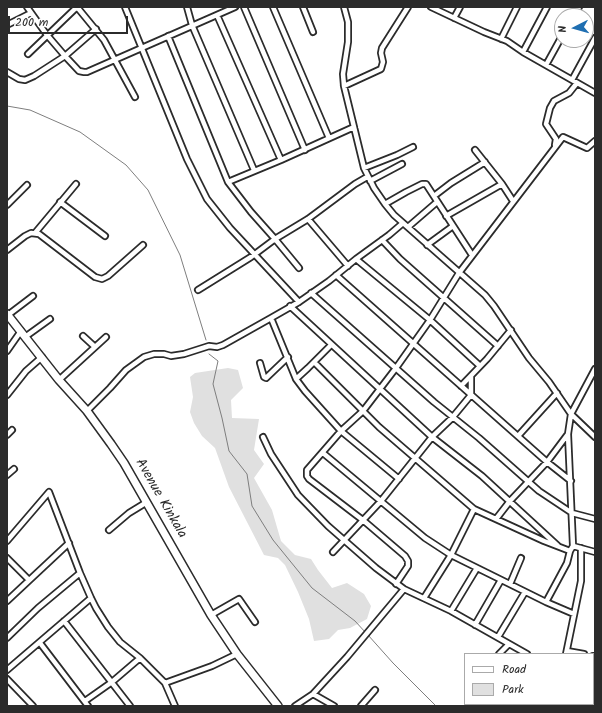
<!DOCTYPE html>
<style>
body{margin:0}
#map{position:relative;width:602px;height:713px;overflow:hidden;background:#fff;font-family:Kalam,sans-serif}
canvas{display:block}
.frame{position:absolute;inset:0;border:8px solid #2b2b2b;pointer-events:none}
.legend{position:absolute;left:464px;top:653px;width:130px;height:52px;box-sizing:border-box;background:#fff;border:1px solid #aaa;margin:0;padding:5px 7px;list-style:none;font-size:12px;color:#2b2b2b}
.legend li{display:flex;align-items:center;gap:8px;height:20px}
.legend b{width:20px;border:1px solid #aaa}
.north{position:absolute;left:554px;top:8px;width:40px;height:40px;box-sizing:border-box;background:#fff;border:1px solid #aaa;border-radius:50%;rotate:264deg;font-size:11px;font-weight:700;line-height:16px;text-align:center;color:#2b2b2b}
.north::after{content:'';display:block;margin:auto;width:14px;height:18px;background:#1f6fb2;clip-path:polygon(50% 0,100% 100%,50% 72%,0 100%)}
.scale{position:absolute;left:8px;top:16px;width:120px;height:18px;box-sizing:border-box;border:2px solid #2b2b2b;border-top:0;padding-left:5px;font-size:12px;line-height:14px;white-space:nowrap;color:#2b2b2b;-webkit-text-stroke:3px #fff;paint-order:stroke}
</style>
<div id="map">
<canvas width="602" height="713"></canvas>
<div class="frame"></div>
<ul class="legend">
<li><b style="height:5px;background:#fff"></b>Road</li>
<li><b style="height:11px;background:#e0e0e0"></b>Park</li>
</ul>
<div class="north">N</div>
<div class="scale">200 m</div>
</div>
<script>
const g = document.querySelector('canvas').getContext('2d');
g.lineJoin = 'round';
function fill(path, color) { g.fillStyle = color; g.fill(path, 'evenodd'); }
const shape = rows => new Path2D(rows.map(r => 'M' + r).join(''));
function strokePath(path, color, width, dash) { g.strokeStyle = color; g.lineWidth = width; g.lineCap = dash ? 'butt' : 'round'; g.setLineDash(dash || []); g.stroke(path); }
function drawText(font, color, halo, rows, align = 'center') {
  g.font = font + ' Kalam,sans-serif'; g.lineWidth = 4; g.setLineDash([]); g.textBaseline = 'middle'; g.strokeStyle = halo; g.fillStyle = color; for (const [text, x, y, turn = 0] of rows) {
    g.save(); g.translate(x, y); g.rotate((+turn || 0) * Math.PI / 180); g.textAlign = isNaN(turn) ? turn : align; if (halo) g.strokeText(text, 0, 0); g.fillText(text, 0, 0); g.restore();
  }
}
fill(shape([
 [228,368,238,370,243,388,231,400,232,418,259,419,254,450,264,464,254,478,272,510,281,541,295,555,311,559,318,570,332,588,347,583,364,594,371,606,367,619,350,628,338,630,329,639,314,641,309,619,298,592,285,565,278,558,264,555,229,487,215,448,202,436,194,423,190,412,193,397,190,377,195,373]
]), '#e0e0e0');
strokePath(shape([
 [7,106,30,110,80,132,126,165,148,190,180,255,206,340],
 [209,354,218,361,213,384,222,418,229,451,247,474,252,506,273,540,312,588,355,621,366,633],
 [368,635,393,663,436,706]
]), '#7e7e7e', 1);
const minor = shape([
 [27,7,47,35,65,56,79,71,84,72,87,72,235,7],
 [77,7,104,40,135,97],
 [125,7,187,159,207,199,230,228,299,302],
 [187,7,192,25,254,170],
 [244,7,305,150],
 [273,7,329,138],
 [303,7,313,32],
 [344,7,348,22,348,42,343,74,344,86,364,168,374,188,385,204,394,215,485,295,494,306,529,358,549,382,571,414,595,437],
 [431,7,484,32,507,41,523,52,595,93],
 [217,15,281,160],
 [573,16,579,7],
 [454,18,460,7],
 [7,25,31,13],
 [168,36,228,182,251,212,275,239,299,268],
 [501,39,517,7],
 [523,52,547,7],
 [28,54,77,7],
 [546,65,562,36],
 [7,72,19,79,25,80,34,76,65,56,96,29],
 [572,80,595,38],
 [344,86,381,69,383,62,381,53,382,48,408,7],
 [555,145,556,139,546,124,550,108,554,101,569,93,577,83],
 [475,150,502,184,513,201],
 [364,168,397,155,413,147],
 [370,181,402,164],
 [228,182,281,160,354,127],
 [434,196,451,183,485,162],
 [60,202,105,236],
 [385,204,406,192,422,184,426,184,472,255],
 [7,205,27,185],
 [446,216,502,184],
 [308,219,348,266],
 [408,227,437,202],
 [35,233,76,184],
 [382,240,400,259,498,346],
 [427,245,453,226],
 [7,250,25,236,31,233,39,234,95,277,102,279,108,276,143,245],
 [356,259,430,320,480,366],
 [336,275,547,462,571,481],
 [198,290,251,257,275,239,308,219,355,184,367,177],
 [311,293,434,402,479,438,539,491,572,513,595,519],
 [290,306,432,437,482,476,558,546],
 [8,315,33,296],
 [271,318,296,379,305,391,341,431,399,479],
 [83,336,95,347],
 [25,337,50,319],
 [7,351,21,331],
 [314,362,379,427,474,509,544,541,570,551],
 [260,363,264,377,266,378,288,357],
 [296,379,308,368,331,345],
 [59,380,106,337],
 [461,386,487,359,511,330],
 [7,395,26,371,42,357],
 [87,411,110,388,126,370,144,357,154,354,164,354,171,356,184,354,209,346,217,347,223,345,271,318,299,302,329,281,356,259,389,235,403,223],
 [7,435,12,430],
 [518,436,557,393],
 [263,437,271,454,298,495,328,526,376,568,404,589,451,611,527,654],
 [323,453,425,538,451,555,546,602,574,614],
 [7,475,14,469],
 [496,519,510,501,547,462,568,434],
 [109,530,129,513,147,502],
 [7,541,49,492,80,573,91,598,96,608,108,627,120,642,140,658,165,683,175,706],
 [573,546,595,552],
 [333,552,381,501,432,437,452,418,471,395,471,376],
 [7,558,29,580],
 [396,584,408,566,408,561,405,556,364,521,309,479,307,476,307,470,341,431,363,411,396,368,430,320,459,273,563,137,587,148,595,141],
 [510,584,521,558],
 [424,598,451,555,474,509],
 [7,601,69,543],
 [546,602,567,563,570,551,573,546,568,434,571,414,595,369],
 [451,611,477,568],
 [211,615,239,599,255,622],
 [64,621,130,706],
 [475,625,501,580],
 [498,637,525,592],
 [7,638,38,608,80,573],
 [40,643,88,706],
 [567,651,584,654],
 [499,654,509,644],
 [566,654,581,581,581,548],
 [593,656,595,656],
 [7,670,91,598],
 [7,679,33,706],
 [593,681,595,682],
 [165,683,212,666,237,654],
 [313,694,334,706],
 [85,701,112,682,140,658],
 [295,706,313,694,347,657,404,589],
 [361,706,375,690]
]);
const primary = shape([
 [7,314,59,380,87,411,111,444,124,463,211,615,237,654,278,706]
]);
strokePath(minor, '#2b2b2b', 8);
strokePath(primary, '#2b2b2b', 10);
strokePath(minor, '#fff', 4.5);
strokePath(primary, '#fff', 7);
drawText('14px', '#2b2b2b', '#fff', [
 ["Avenue Kinkala",160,499,60]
]);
</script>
